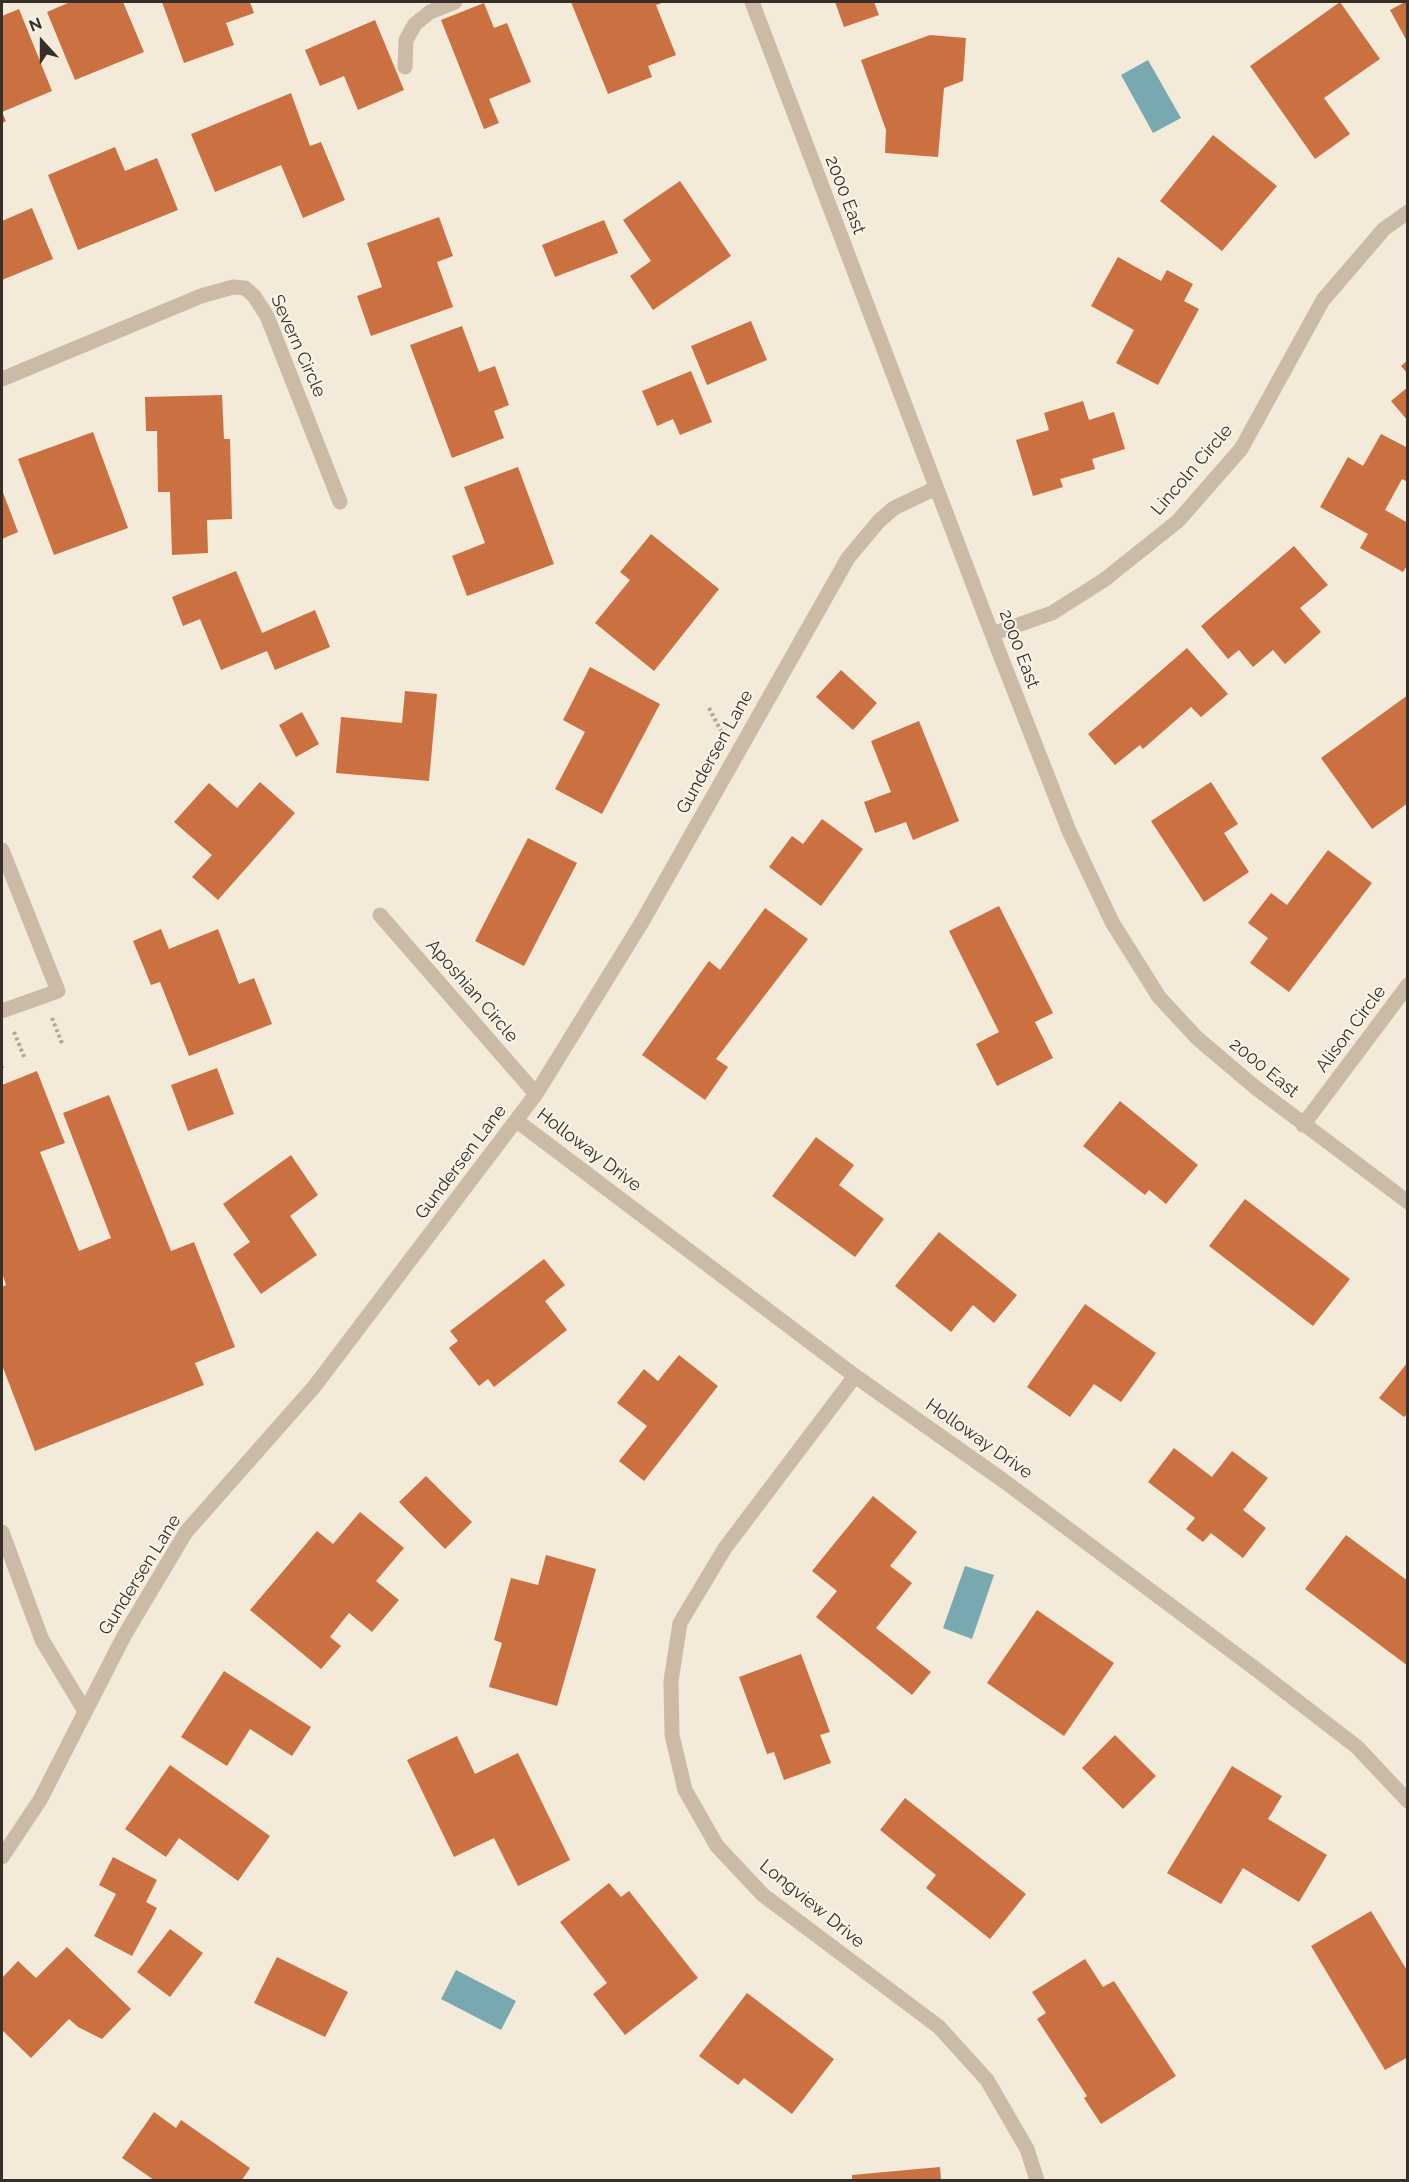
<!DOCTYPE html>
<style>
body{margin:0}
#map{position:relative;width:1409px;height:2182px;overflow:hidden;background:#f3eada;font-family:Raleway,sans-serif}
canvas{display:block}
.frame{position:absolute;inset:0;border:3px solid #372e27;pointer-events:none}
.north{position:absolute;left:12px;top:12px;width:60px;height:60px;-webkit-text-stroke:4px #faf3e7;paint-order:stroke;rotate:339deg;font-size:16px;font-weight:700;line-height:24px;text-align:center;color:#372e27}
.north::after{content:'';display:block;margin:auto;width:21px;height:27px;background:#372e27;clip-path:polygon(50% 0,100% 100%,50% 72%,0 100%)}
</style>
<div id="map">
<canvas width="1409" height="2182"></canvas>
<div class="frame"></div>
<div class="north">N</div>
</div>
<script>
const g = document.querySelector('canvas').getContext('2d');
g.lineJoin = 'round';
function fill(path, color) { g.fillStyle = color; g.fill(path, 'evenodd'); }
const shape = rows => new Path2D(rows.map(r => 'M' + r).join(''));
function strokePath(path, color, width, dash) { g.strokeStyle = color; g.lineWidth = width; g.lineCap = dash ? 'butt' : 'round'; g.setLineDash(dash || []); g.stroke(path); }
function drawText(font, color, halo, rows, align = 'center') {
  g.font = font + ' Raleway,sans-serif'; g.lineWidth = 4.5; g.setLineDash([]); g.textBaseline = 'middle'; g.strokeStyle = halo; g.fillStyle = color; for (const [text, x, y, turn = 0] of rows) {
    g.save(); g.translate(x, y); g.rotate((+turn || 0) * Math.PI / 180); g.textAlign = isNaN(turn) ? turn : align; if (halo) g.strokeText(text, 0, 0); g.fillText(text, 0, 0); g.restore();
  }
}
fill(shape([
 [1148,60,1181,118,1153,133,1121,75],
 [965,1566,994,1575,972,1639,943,1628],
 [456,1970,516,2001,501,2030,441,1999]
]), '#78a9b1');
fill(shape([
 [70,2,123,2,144,52,75,80,47,12],
 [162,2,250,2,254,13,226,23,234,45,184,63],
 [571,2,665,2,656,5,676,55,648,66,652,77,608,94],
 [835,2,874,2,879,15,844,27],
 [1340,2,1380,59,1324,98,1350,134,1315,159,1250,66],
 [1405,2,1408,2,1408,43,1390,10],
 [484,3,494,28,507,23,531,82,489,99,499,123,484,129,441,20],
 [19,9,52,91,2,112,6,121,2,123,2,16],
 [375,20,404,90,358,110,344,76,320,86,305,50],
 [930,35,966,38,963,81,944,88,938,157,885,153,886,130,861,60],
 [291,93,310,146,321,142,345,200,303,218,281,165,215,192,191,134],
 [1213,135,1277,186,1222,251,1160,201],
 [115,147,125,171,157,158,178,210,78,250,48,175],
 [680,181,731,256,653,310,630,276,651,261,623,220],
 [32,208,53,259,2,280,2,221],
 [439,217,453,256,437,262,453,307,371,336,357,296,382,287,367,243],
 [604,220,618,253,555,277,542,245],
 [1118,257,1161,281,1167,270,1193,284,1184,301,1199,309,1158,385,1116,363,1134,330,1091,306],
 [751,321,767,360,707,385,691,346],
 [462,326,479,372,495,366,509,405,494,411,504,438,452,458,410,345],
 [1408,360,1408,374,1401,366],
 [691,371,712,422,680,435,673,419,657,426,642,391],
 [1408,387,1408,421,1391,401],
 [222,395,224,439,230,439,232,519,207,520,208,553,172,555,170,492,158,492,157,431,146,431,145,397],
 [1083,401,1089,420,1114,412,1125,449,1092,459,1095,469,1060,479,1063,487,1033,496,1016,440,1049,430,1044,413],
 [93,432,128,528,54,555,18,459],
 [1381,434,1408,448,1408,482,1402,479,1385,510,1408,523,1408,564,1403,572,1360,548,1368,534,1320,507,1348,457,1363,466],
 [518,467,554,564,467,596,452,556,485,543,464,487],
 [2,490,18,532,2,539],
 [651,534,719,589,654,671,595,623,630,580,620,572],
 [1294,546,1328,585,1300,608,1321,632,1285,664,1273,650,1253,667,1239,650,1228,659,1201,626],
 [236,571,262,633,315,610,330,647,275,670,267,651,221,670,200,619,183,626,172,597],
 [1187,648,1228,694,1201,717,1191,707,1143,749,1140,745,1115,765,1088,734],
 [590,667,660,704,602,814,555,789,585,732,563,720],
 [841,670,877,703,853,730,816,697],
 [405,691,437,694,429,781,336,773,341,717,402,723],
 [1408,695,1408,803,1372,829,1321,758],
 [302,712,319,744,296,757,279,725],
 [919,721,959,821,913,840,906,822,875,833,864,802,891,792,871,741],
 [260,782,295,813,218,900,192,877,212,855,174,822,209,783,237,808],
 [1211,782,1238,824,1224,833,1249,872,1204,902,1151,821],
 [822,819,863,849,821,906,769,867,792,836,803,844],
 [528,838,577,863,524,966,475,941],
 [1328,850,1372,883,1289,992,1250,963,1268,938,1248,923,1271,893,1287,905],
 [999,906,1053,1013,1035,1022,1053,1058,997,1086,976,1044,999,1032,949,931],
 [765,908,808,939,716,1059,728,1067,705,1100,642,1055,709,961,720,970],
 [161,929,169,949,218,929,239,984,254,978,272,1024,189,1056,160,982,151,985,133,941],
 [217,1068,234,1114,188,1131,171,1085],
 [37,1071,65,1143,40,1152,79,1251,111,1238,63,1113,109,1095,171,1251,194,1242,235,1347,195,1363,204,1385,35,1451,2,1365,2,1287,6,1285,2,1273,2,1085],
 [1120,1101,1198,1165,1166,1204,1149,1190,1145,1195,1083,1146],
 [816,1137,854,1165,839,1185,884,1219,855,1257,772,1196],
 [291,1155,318,1195,290,1216,317,1255,261,1294,233,1254,250,1242,223,1204],
 [1245,1199,1350,1279,1313,1326,1209,1246],
 [939,1232,1017,1295,994,1323,973,1305,951,1332,895,1286],
 [544,1259,565,1285,545,1301,567,1330,494,1387,488,1379,479,1386,449,1348,458,1341,450,1331],
 [1085,1304,1156,1353,1121,1402,1094,1384,1070,1417,1027,1387],
 [679,1355,718,1386,644,1481,619,1461,647,1426,617,1403,644,1369,658,1381],
 [1408,1362,1408,1413,1404,1417,1379,1398],
 [1174,1448,1212,1477,1232,1451,1268,1478,1243,1510,1266,1528,1243,1558,1211,1533,1203,1542,1186,1529,1195,1518,1148,1482],
 [426,1476,472,1522,445,1549,399,1502],
 [873,1496,917,1532,890,1566,912,1583,876,1628,931,1672,912,1695,816,1617,837,1591,812,1571],
 [360,1512,404,1548,376,1581,399,1600,372,1632,349,1613,330,1637,341,1646,321,1669,250,1610,317,1531,333,1544],
 [1346,1535,1408,1581,1408,1666,1305,1589],
 [546,1555,596,1569,557,1706,489,1687,502,1643,494,1640,511,1578,538,1585],
 [1037,1610,1114,1663,1064,1736,987,1683],
 [801,1654,830,1732,820,1735,831,1763,784,1780,774,1752,767,1754,739,1677],
 [224,1671,311,1727,292,1756,250,1729,227,1766,181,1737],
 [1115,1735,1156,1776,1123,1809,1082,1768],
 [457,1736,475,1774,518,1753,570,1860,518,1886,494,1838,454,1857,407,1760],
 [170,1765,270,1836,238,1881,179,1838,166,1857,125,1829],
 [1232,1766,1282,1796,1268,1819,1327,1855,1299,1902,1243,1868,1221,1904,1167,1873],
 [905,1798,1026,1894,990,1939,926,1888,936,1875,880,1830],
 [113,1857,157,1880,146,1902,157,1908,132,1956,94,1936,116,1894,99,1885],
 [609,1883,621,1897,629,1891,698,1978,625,2035,593,1994,607,1983,560,1922],
 [1371,1911,1408,1972,1408,2057,1385,2070,1311,1946],
 [170,1929,203,1953,170,1997,137,1972],
 [67,1947,131,2009,102,2039,78,2027,69,2019,31,2058,2,2030,2,1978,18,1961,36,1978],
 [277,1957,348,1992,325,2037,254,2003],
 [1085,1959,1103,1987,1114,1981,1176,2076,1101,2124,1084,2098,1087,2096,1037,2019,1046,2013,1032,1992],
 [747,1993,834,2059,792,2114,744,2078,738,2085,699,2056],
 [154,2112,176,2128,181,2120,250,2168,242,2180,154,2180,122,2158],
 [940,2167,941,2180,852,2180,852,2175]
]), '#cb7040');
strokePath(shape([
 [709,708,721,731],
 [52,1018,63,1046],
 [14,1032,25,1059],
 [2,1066,2,1068]
]), '#b7a590', 4, [3, 3]);
strokePath(shape([
 [405,67,406,40,415,24,430,12,455,2],
 [2,850,58,991,2,1011]
]), '#cbbba6', 15);
strokePath(shape([
 [752,2,992,634,1069,831,1112,922,1159,997,1197,1038,1256,1088,1408,1202],
 [2,379,201,296,233,287,245,288,254,296,267,316,340,502],
 [992,634,1052,613,1104,580,1178,521,1241,449,1323,300,1384,229,1408,212],
 [380,915,536,1094],
 [517,1121,855,1376,1004,1481,1257,1670,1357,1747,1408,1801],
 [1303,1125,1408,985],
 [855,1376,725,1548,680,1623,671,1681,672,1735,685,1790,717,1846,763,1895,939,2027,987,2080,1027,2149,1037,2180],
 [2,1532,42,1640,85,1711],
 [2,1857,40,1800,124,1636,186,1532,314,1387,536,1094,642,922,848,558,879,521,894,508,936,488]
]), '#cbbba6', 15);
drawText('18px', '#372e27', '#faf3e7', [
 ["2000 East",845,195,69],
 ["Severn Circle",298,346,66],
 ["Lincoln Circle",1192,470,-49],
 ["2000 East",1019,649,69],
 ["Gundersen Lane",715,752,-61],
 ["Aposhian Circle",472,991,49],
 ["Alison Circle",1351,1029,-53],
 ["2000 East",1264,1068,39],
 ["Holloway Drive",589,1150,37],
 ["Gundersen Lane",461,1162,-53],
 ["Holloway Drive",979,1439,35],
 ["Gundersen Lane",140,1575,-58],
 ["Longview Drive",812,1904,39]
]);
</script>
